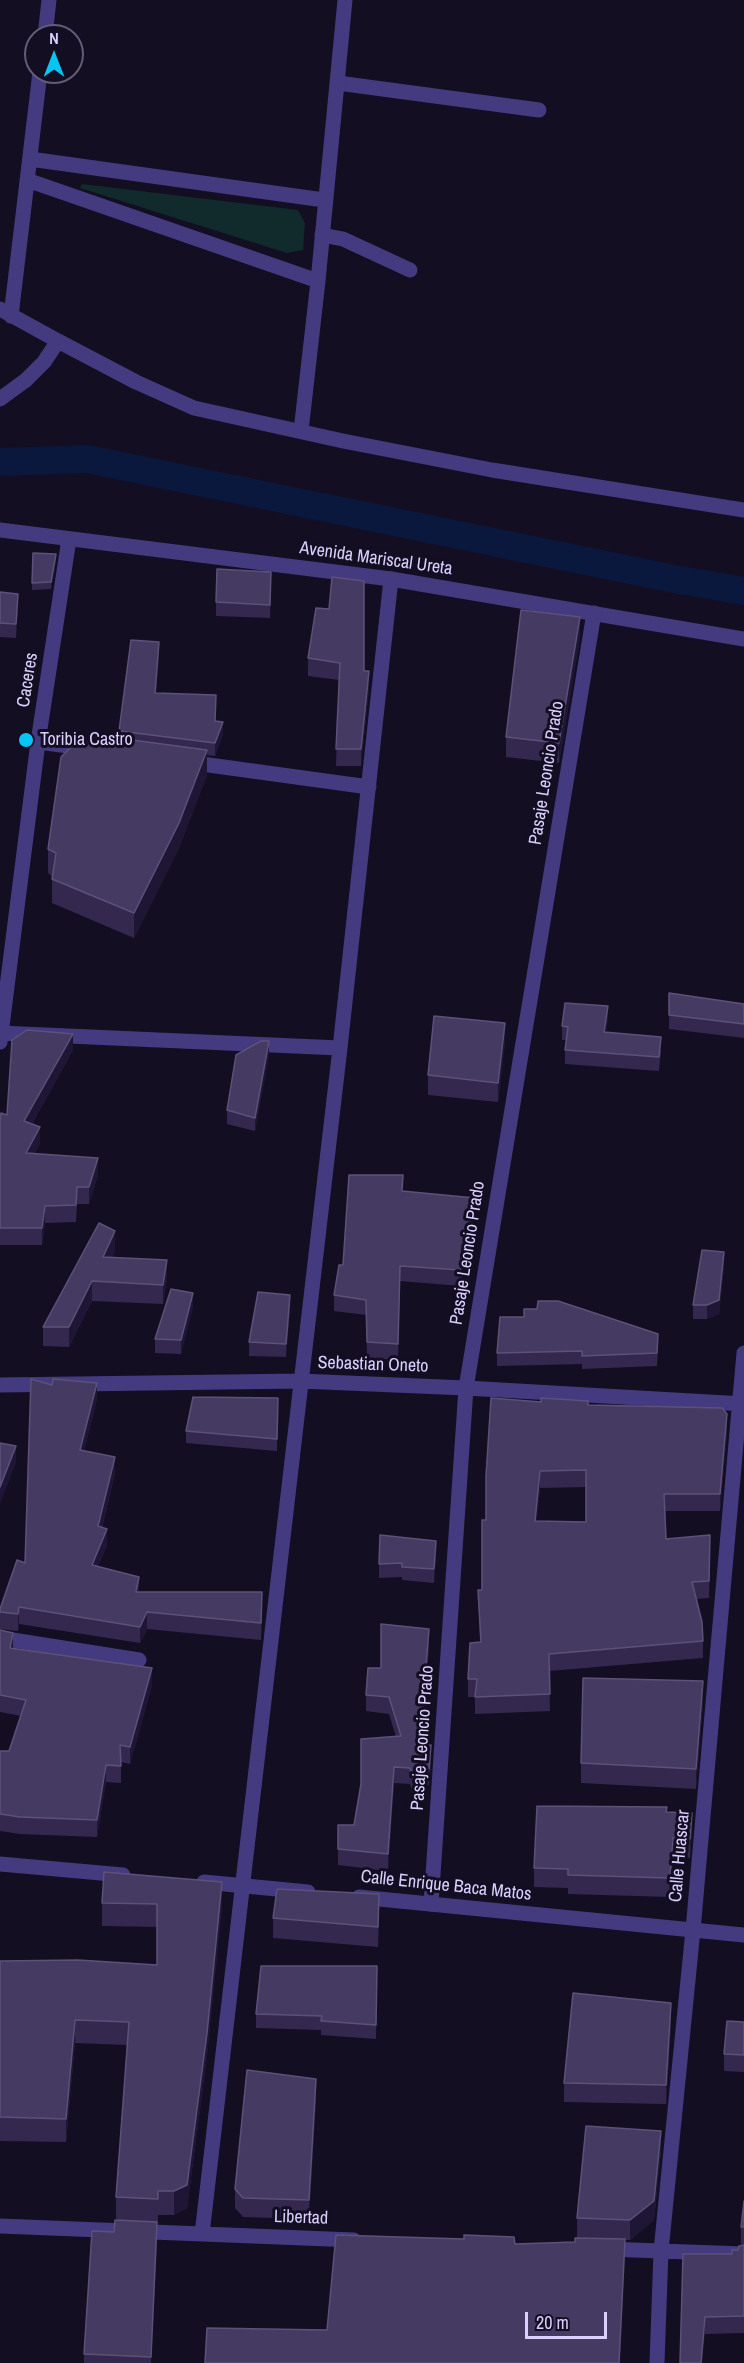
<!DOCTYPE html>
<style>
body{margin:0}
#map{position:relative;width:744px;height:2363px;overflow:hidden;background:#140e22;font-family:"Archivo Narrow",sans-serif}
canvas{display:block}
.north{position:absolute;left:24px;top:24px;width:60px;height:60px;box-sizing:border-box;background:#140e22;border:2px solid #635c7a;border-radius:50%;rotate:0deg;font-size:16px;font-weight:700;line-height:24px;text-align:center;color:#dad0fe}
.north::after{content:'';display:block;margin:auto;width:21px;height:27px;background:#06c5f4;clip-path:polygon(50% 0,100% 100%,50% 72%,0 100%)}
.scale{position:absolute;left:525px;top:2312px;width:82px;height:27px;box-sizing:border-box;border:3px solid #dad0fe;border-top:0;padding-left:8px;font-size:18px;line-height:21px;white-space:nowrap;color:#dad0fe;-webkit-text-stroke:4px #140e22;paint-order:stroke}
</style>
<div id="map">
<canvas width="744" height="2363"></canvas>
<div class="north">N</div>
<div class="scale">20 m</div>
</div>
<script>
const g = document.querySelector('canvas').getContext('2d');
g.lineJoin = 'round';
function fill(path, color) { g.fillStyle = color; g.fill(path, 'evenodd'); }
const shape = rows => new Path2D(rows.map(r => 'M' + r).join(''));
function strokePath(path, color, width, dash) { g.strokeStyle = color; g.lineWidth = width; g.lineCap = dash ? 'butt' : 'round'; g.setLineDash(dash || []); g.stroke(path); }
function drawText(font, color, halo, rows, align = 'center') {
  g.font = font + ' "Archivo Narrow",sans-serif'; g.lineWidth = 6; g.setLineDash([]); g.textBaseline = 'middle'; g.strokeStyle = halo; g.fillStyle = color; for (const [text, x, y, turn = 0] of rows) {
    g.save(); g.translate(x, y); g.rotate((+turn || 0) * Math.PI / 180); g.textAlign = isNaN(turn) ? turn : align; if (halo) g.strokeText(text, 0, 0); g.fillText(text, 0, 0); g.restore();
  }
}
fill(shape([
 [82,184,298,210,305,223,303,250,287,253,80,188]
]), '#112a2c');
strokePath(shape([
 [0,462,87,459,674,579,744,591]
]), '#0b183e', 28);
strokePath(shape([
 [338,83,539,110],
 [322,235,343,239,410,270]
]), '#443a80', 15);
strokePath(shape([
 [45,36,49,0],
 [30,159,324,200],
 [27,180,318,281],
 [11,316,40,72],
 [301,431,318,281,345,0],
 [38,742,92,749],
 [187,762,369,787],
 [0,1033,340,1048],
 [0,1042,38,742,69,539],
 [0,1385,300,1381,466,1388,744,1404],
 [0,1638,139,1660],
 [431,1904,466,1388,594,613],
 [0,2226,354,2240],
 [202,2234,340,1048,391,579],
 [606,2249,744,2254],
 [657,2363,661,2251,693,1930,744,1353]
]), '#443a80', 15);
strokePath(shape([
 [0,309,58,341],
 [0,399,26,380,44,362,58,341,136,382,194,408,343,441,492,470,744,510],
 [0,530,391,579,744,639],
 [0,1864,123,1875],
 [204,1882,308,1892],
 [359,1897,744,1935]
]), '#443a80', 15);
fill(shape([
 [56,561,51,589,32,590,32,583],
 [271,572,270,618,216,616,216,602],
 [0,592,18,607,16,638,0,637],
 [316,608,364,671,369,688,361,766,336,766,339,680,308,676,308,658],
 [580,637,559,763,506,757,506,737],
 [159,655,156,693,215,721,223,734,215,756,207,755,207,775,179,848,134,938,52,903,52,876,48,873,48,849,116,747,119,738,119,731],
 [669,993,744,1004,744,1038,669,1029],
 [608,1019,606,1032,661,1050,659,1071,565,1064,565,1050,566,1040,562,1040,562,1026],
 [505,1043,498,1102,428,1095,428,1075],
 [73,1050,32,1124,40,1144,35,1153,98,1175,89,1204,77,1204,76,1222,45,1223,42,1245,0,1245,0,1120,7,1115],
 [269,1055,255,1131,227,1124,227,1110],
 [403,1191,475,1214,469,1267,462,1267,461,1286,400,1281,398,1360,367,1358,366,1315,334,1311,334,1295,343,1265],
 [115,1251,112,1257,167,1279,163,1304,92,1301,69,1347,43,1346,43,1327],
 [724,1266,719,1314,707,1319,693,1319,693,1305],
 [193,1306,181,1354,155,1353,155,1339],
 [290,1308,286,1357,249,1356,249,1342],
 [658,1347,657,1366,582,1369,582,1364,497,1366,497,1353],
 [52,1385,97,1399,84,1451,115,1473,102,1528,107,1546,98,1566,139,1592,262,1609,261,1640,147,1629,140,1643,19,1624,18,1631,0,1629,0,1609,25,1563],
 [278,1398,277,1451,186,1443,186,1431],
 [588,1405,727,1431,720,1511,665,1511,666,1539,710,1552,709,1598,696,1599,703,1641,703,1658,549,1671,550,1711,475,1714,475,1697,468,1697,468,1679,480,1642,478,1590,482,1590,486,1520],
 [586,1487,586,1522,536,1521,540,1488],
 [436,1555,434,1583,402,1580,402,1577,379,1578,379,1564],
 [0,1630,13,1648,152,1685,130,1764,121,1762,121,1783,106,1782,97,1837,20,1834,0,1831,0,1751,9,1751,21,1716,0,1712],
 [429,1645,422,1744,431,1762,429,1785,419,1785,417,1802,415,1802,410,1784,394,1783,388,1871,338,1865,338,1825,354,1825,396,1737,389,1714,366,1711,366,1695,381,1668],
 [703,1701,696,1789,581,1783,581,1763],
 [667,1812,692,1832,690,1858,673,1856,670,1897,568,1894,568,1888,534,1887,534,1868],
 [102,1903,222,1905,207,2056,187,2208,174,2215,158,2215,158,2222,157,2222,157,2242,151,2363,84,2363,84,2354,116,2220,116,2197,127,2045,75,2043,66,2142,0,2141,0,1961,157,1965,157,1927,102,1926],
 [379,1914,378,1947,273,1938,273,1918],
 [377,1966,376,2039,321,2035,321,2030,256,2028,256,2014],
 [744,2022,744,2072,724,2071,724,2054],
 [671,2023,666,2104,564,2102,564,2083],
 [316,2098,309,2219,243,2217,235,2208,235,2189],
 [661,2151,654,2220,630,2240,625,2240,625,2259,327,2330,515,2244,575,2242,577,2238,577,2218],
 [744,2201,744,2245,741,2244,741,2227],
 [744,2245,744,2333,705,2334,680,2363,732,2254]
]), '#34284f');
fill(shape([
 [56,554,56,561,51,589,51,582],
 [18,594,18,607,16,638,16,624],
 [580,617,580,637,559,763,559,743],
 [159,642,159,655,155,706,155,693],
 [369,671,369,688,361,766,361,749],
 [223,722,223,734,215,756,215,743],
 [207,750,207,775,179,848,134,938,134,913],
 [608,1006,608,1019,604,1045,604,1032],
 [505,1023,505,1043,498,1102,498,1083],
 [73,1034,73,1050,24,1138,24,1121],
 [269,1041,269,1055,255,1131,255,1118],
 [40,1127,40,1144,26,1170,26,1153],
 [98,1158,98,1175,89,1204,89,1187],
 [475,1198,475,1214,469,1267,469,1252],
 [45,1206,45,1223,42,1245,42,1228],
 [115,1231,115,1251,103,1276,103,1257],
 [462,1251,462,1267,461,1286,461,1270],
 [724,1252,724,1266,719,1314,707,1319,707,1305],
 [167,1260,167,1279,163,1304,163,1285],
 [92,1281,92,1301,69,1347,69,1327],
 [193,1293,193,1306,181,1354,181,1340],
 [290,1295,290,1308,286,1357,286,1344],
 [97,1383,97,1399,80,1467,80,1450],
 [727,1414,727,1431,720,1511,720,1494],
 [16,1446,16,1463,0,1504,0,1487],
 [115,1457,115,1473,98,1543,98,1526],
 [540,1471,540,1488,535,1538,535,1521],
 [107,1529,107,1546,92,1581,92,1565],
 [436,1541,436,1555,434,1583,434,1569],
 [139,1577,139,1593,136,1592],
 [19,1607,19,1624,18,1631,18,1614],
 [147,1612,147,1629,140,1643,140,1627],
 [429,1629,429,1645,420,1761,420,1744],
 [13,1633,13,1650,10,1648],
 [152,1668,152,1685,130,1764,130,1747],
 [703,1681,703,1701,696,1789,696,1769],
 [431,1745,431,1762,429,1785,429,1769],
 [106,1765,106,1782,97,1837,97,1820],
 [394,1767,394,1783,388,1871,388,1854],
 [419,1768,419,1785,417,1802,417,1785],
 [692,1813,692,1832,690,1858,690,1839],
 [673,1838,673,1856,670,1897,670,1878],
 [222,1882,222,1905,207,2056,187,2208,174,2215,174,2191],
 [671,2003,671,2023,666,2104,666,2085],
 [75,2020,75,2043,66,2142,66,2119],
 [316,2079,316,2098,309,2219,309,2200],
 [661,2131,661,2151,654,2220,630,2240,630,2220],
 [157,2222,157,2242,151,2363,151,2357],
 [625,2239,625,2259,620,2363,619,2363],
 [705,2317,705,2334,702,2363,701,2363]
]), '#1f1635');
const building = shape([
 [33,553,56,554,51,582,32,583,33,553],
 [217,569,271,572,270,605,216,602,217,569],
 [332,577,364,581,364,671,369,671,361,749,336,749,340,663,308,658,316,608,329,609,332,577],
 [0,592,18,594,16,624,0,623,0,592],
 [521,610,580,617,559,743,506,737,521,610],
 [131,640,159,642,155,693,216,695,215,721,223,722,215,743,119,731,131,640],
 [117,738,207,750,179,823,134,913,52,879,56,853,48,849,61,757,77,741,116,747,117,738],
 [669,993,744,1004,744,1024,669,1015,669,993],
 [565,1003,608,1006,604,1032,661,1037,659,1057,565,1050,568,1027,562,1026,565,1003],
 [434,1016,505,1023,498,1083,428,1075,434,1016],
 [27,1030,73,1034,24,1121,40,1127,26,1153,98,1158,89,1187,77,1187,76,1205,45,1206,42,1228,0,1228,0,1120,1,1113,7,1115,12,1040,27,1030],
 [261,1041,269,1041,255,1118,227,1110,236,1055,261,1041],
 [349,1175,403,1175,402,1191,475,1198,469,1252,462,1251,461,1270,400,1266,398,1344,367,1342,366,1300,334,1295,339,1265,343,1265,349,1175],
 [99,1223,115,1231,103,1257,167,1260,163,1285,92,1281,69,1327,43,1327,99,1223],
 [702,1250,724,1252,719,1300,707,1305,693,1305,702,1250],
 [171,1289,193,1293,181,1340,155,1339,171,1289],
 [258,1292,290,1295,286,1344,249,1342,258,1292],
 [538,1301,558,1301,658,1334,657,1353,582,1356,582,1351,497,1353,500,1317,524,1317,524,1309,537,1309,538,1301],
 [31,1379,52,1385,53,1379,97,1383,80,1450,115,1457,98,1526,107,1529,92,1565,139,1577,136,1592,262,1592,261,1623,147,1612,140,1627,19,1607,18,1614,0,1612,0,1609,17,1560,25,1563,31,1379],
 [193,1397,278,1398,277,1439,186,1431,193,1397],
 [491,1398,541,1402,541,1398,588,1401,588,1405,722,1408,727,1414,720,1494,664,1494,666,1539,710,1535,709,1581,692,1582,702,1622,703,1641,549,1654,550,1694,475,1697,477,1679,468,1679,470,1643,481,1642,478,1590,482,1590,482,1520,486,1520,486,1476,491,1398],
 [586,1470,586,1522,535,1521,540,1471,586,1470],
 [0,1443,16,1446,0,1487,0,1443],
 [380,1535,436,1541,434,1569,402,1567,402,1563,379,1564,380,1535],
 [381,1624,429,1629,420,1744,431,1745,429,1769,419,1768,417,1785,415,1785,410,1768,394,1767,388,1854,338,1849,338,1825,354,1825,361,1784,361,1739,401,1736,389,1697,366,1695,368,1668,381,1668,381,1624],
 [0,1630,13,1633,10,1648,152,1668,130,1747,120,1745,121,1766,106,1765,97,1820,20,1817,0,1814,0,1751,9,1751,26,1700,0,1695,0,1630],
 [583,1678,703,1681,696,1769,581,1763,583,1678],
 [537,1806,667,1807,666,1812,692,1813,690,1839,673,1838,670,1878,568,1875,568,1869,534,1868,537,1806],
 [104,1872,222,1882,207,2033,187,2185,174,2191,158,2191,158,2199,116,2197,129,2022,75,2020,66,2119,0,2117,0,1961,78,1960,157,1965,157,1904,102,1903,104,1872],
 [277,1889,379,1894,378,1927,273,1918,277,1889],
 [261,1966,377,1966,376,2025,321,2021,322,2016,256,2014,261,1966],
 [573,1993,671,2003,666,2085,564,2083,573,1993],
 [727,2021,744,2022,744,2055,724,2054,727,2021],
 [247,2070,316,2079,309,2200,243,2198,235,2189,247,2070],
 [586,2126,661,2131,654,2201,630,2220,577,2218,586,2126],
 [744,2201,744,2227,741,2227,744,2201],
 [115,2220,157,2222,151,2357,84,2354,92,2231,114,2232,115,2220],
 [336,2235,464,2239,464,2235,514,2237,515,2244,575,2242,575,2238,625,2239,619,2363,205,2363,207,2328,327,2330,336,2235],
 [744,2245,744,2316,705,2317,701,2363,680,2363,683,2254,732,2254,732,2250,738,2250,739,2246,744,2245]
]);
fill(building, '#453a62');
strokePath(building, '#5d517a', 1.5);
for (const [x, y, r, color] of [
 [26,740,8,"#06c5f4"]
]) { const dot = new Path2D(); dot.arc(x, y, r, 0, 2 * Math.PI); g.fillStyle = color; g.fill(dot); strokePath(dot, '#140e22', 2); }
drawText('18px', '#dad0fe', '#140e22', [
 ["Avenida Mariscal Ureta",376,559,8],
 ["Caceres",28,680,-81],
 ["Pasaje Leoncio Prado",547,773,-81],
 ["Pasaje Leoncio Prado",468,1253,-81],
 ["Sebastian Oneto",373,1365,2],
 ["Pasaje Leoncio Prado",423,1738,-86],
 ["Calle Huascar",680,1856,-85],
 ["Calle Enrique Baca Matos",446,1886,6],
 ["Libertad",301,2218,2]
]);
drawText('18px', '#dad0fe', '#140e22', [
 ["Toribia Castro",40,740]
], 'left');
</script>
